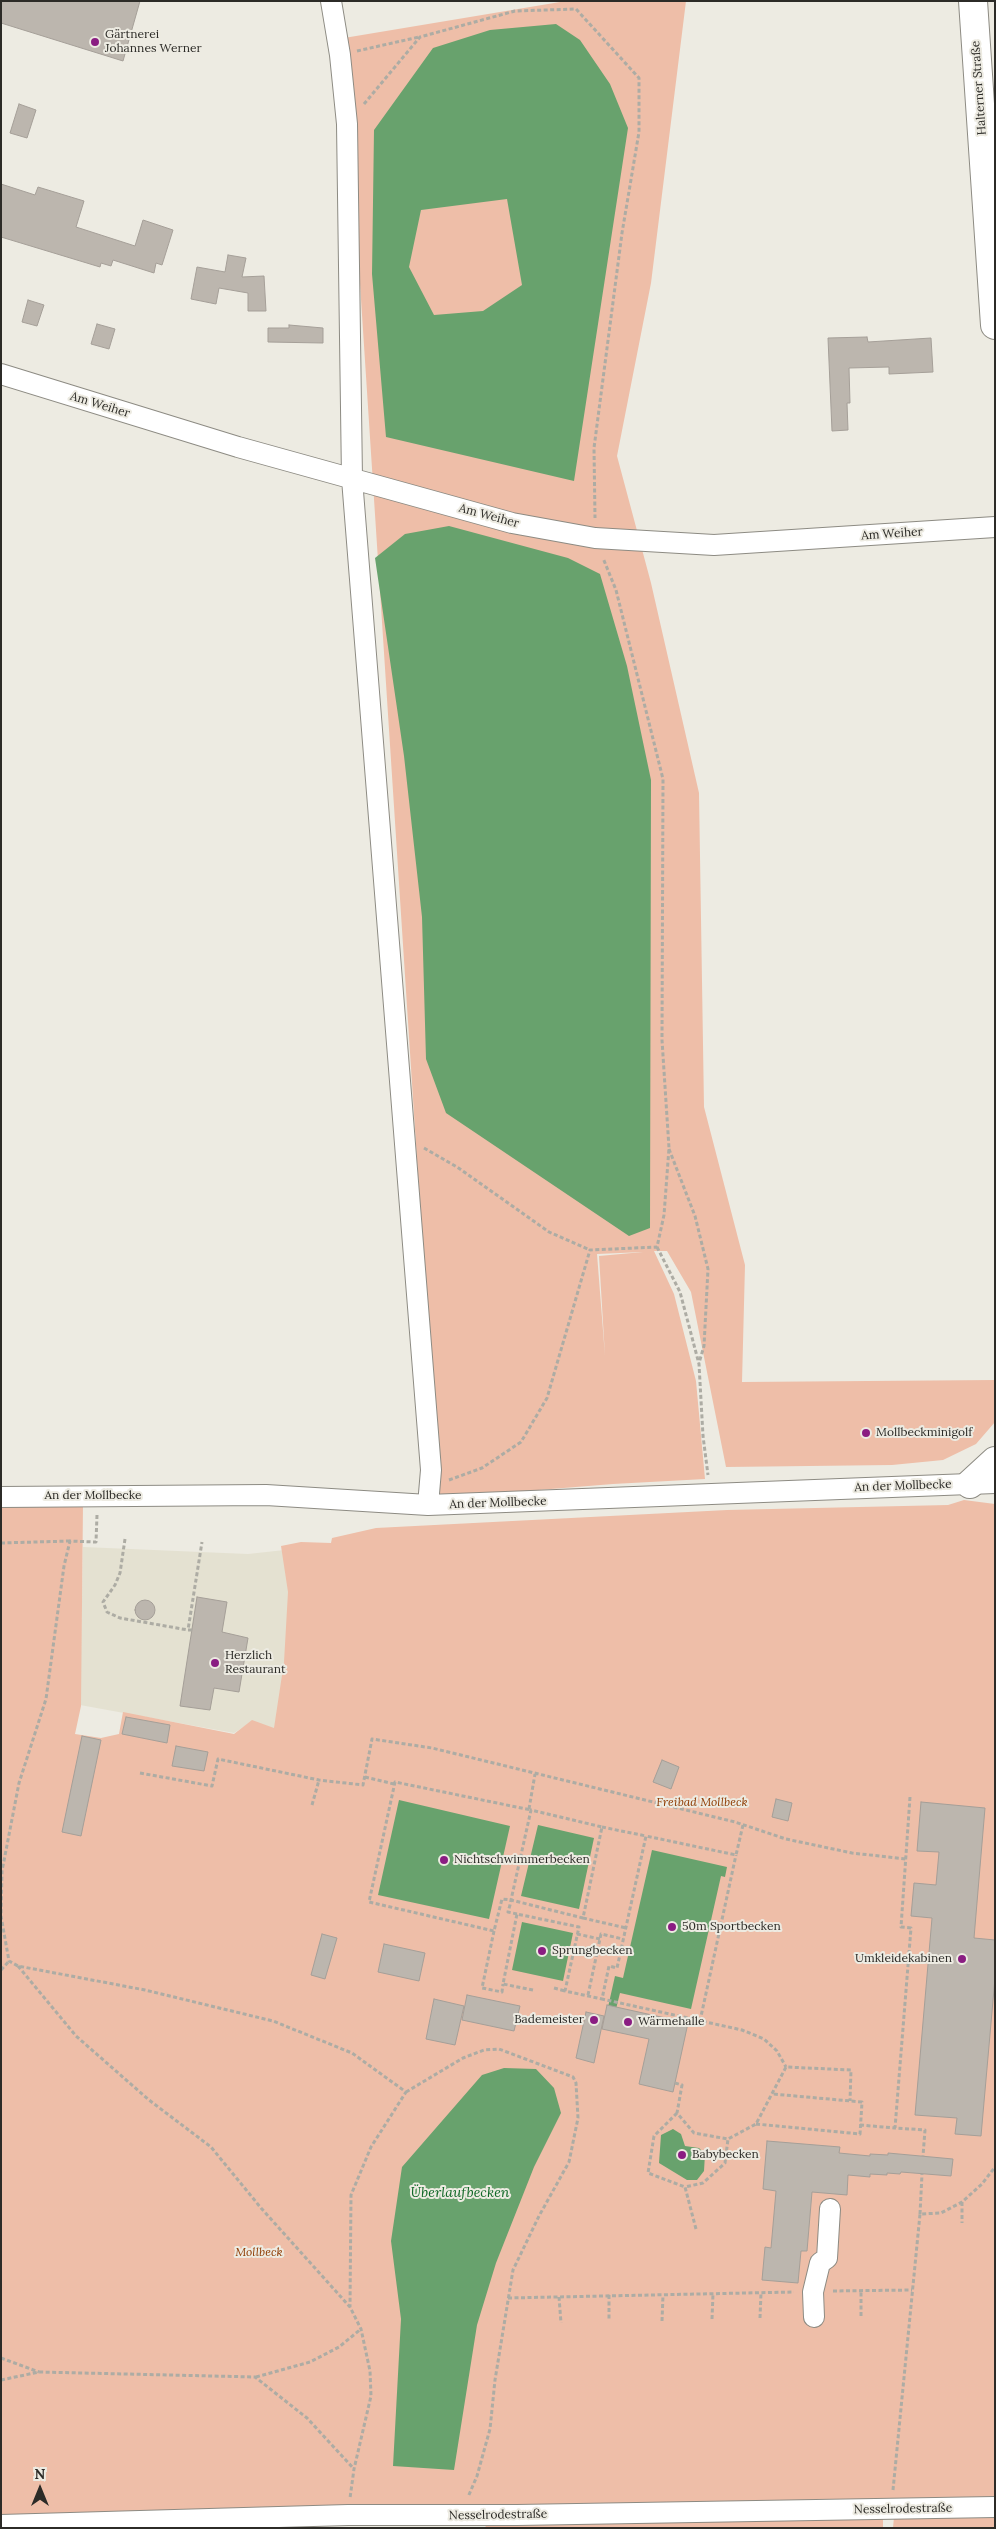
<!DOCTYPE html>
<meta charset="utf-8">
<style>
body{margin:0}
#map{position:relative;width:996px;height:2529px;overflow:hidden;background:#edebe2;font-family:Lora,serif}
canvas{display:block}
.frame{position:absolute;inset:0;border:2px solid #2c2b27;pointer-events:none}
.north{position:absolute;left:15px;top:2464px;width:50px;height:50px;-webkit-text-stroke:4px #edebe2;paint-order:stroke;rotate:0deg;font-size:14px;font-weight:700;line-height:20px;text-align:center;color:#2c2b27}
.north::after{content:'';display:block;margin:auto;width:18px;height:22px;background:#2c2b27;clip-path:polygon(50% 0,100% 100%,50% 72%,0 100%)}
</style>
<div id="map">
<canvas width="996" height="2529"></canvas>
<div class="frame"></div>
<div class="north">N</div>
</div>
<script>
const g = document.querySelector('canvas').getContext('2d');
g.lineJoin = 'round';
function fill(path, color) { g.fillStyle = color; g.fill(path, 'evenodd'); }
const shape = rows => new Path2D(rows.map(r => 'M' + r).join(''));
function strokePath(path, color, width, dash) { g.strokeStyle = color; g.lineWidth = width; g.lineCap = dash ? 'butt' : 'round'; g.setLineDash(dash || []); g.stroke(path); }
function drawText(font, color, halo, rows, align = 'center') {
  g.font = font + ' Lora,serif'; g.lineWidth = 4; g.setLineDash([]); g.textBaseline = 'middle'; g.strokeStyle = halo; g.fillStyle = color; for (const [text, x, y, turn = 0] of rows) {
    g.save(); g.translate(x, y); g.rotate((+turn || 0) * Math.PI / 180); g.textAlign = isNaN(turn) ? turn : align; if (halo) g.strokeText(text, 0, 0); g.fillText(text, 0, 0); g.restore();
  }
}
fill(shape([
 [367,1541,303,1739,253,1721,234,1733,80,1705,83,1547,248,1554]
]), '#e4e1d1');
fill(shape([
 [566,1,686,1,651,283,617,456,651,583,699,793,704,1107,745,1265,742,1382,995,1380,995,1422,976,1444,943,1460,892,1465,726,1467,691,1292,667,1251,654,1251,674,1294,696,1381,705,1479,613,1484,439,1498,344,38],
 [643,1252,599,1256,605,1356,597,1254],
 [964,1500,995,1504,995,2498,1,2515,1,1505,83,1503,81,1706,75,1734,101,1738,119,1734,123,1712,234,1734,252,1720,274,1728,284,1662,288,1592,281,1546,301,1542,331,1543,332,1538,376,1528,727,1510,948,1505],
 [995,2514,995,2528,893,2528,894,2517],
 [883,2517,883,2528,485,2528,487,2523]
]), '#eebea8');
fill(shape([
 [556,24,580,40,610,84,628,128,574,481,386,437,372,274,374,130,433,48,490,30],
 [507,199,522,285,483,311,434,315,409,267,421,210],
 [449,526,568,558,600,574,627,666,651,780,650,1228,629,1236,446,1113,426,1059,422,917,404,756,375,558,405,534],
 [399,1800,510,1826,489,1919,378,1895],
 [538,1825,594,1838,579,1909,521,1896],
 [652,1850,727,1867,725,1877,721,1876,691,2009,620,1993,614,2017,606,2016,615,1976,623,1978],
 [522,1922,573,1933,563,1981,512,1970],
 [504,2068,536,2069,554,2088,561,2113,534,2167,496,2263,477,2325,454,2470,393,2466,401,2319,391,2241,402,2167,482,2075],
 [673,2129,681,2134,685,2146,699,2148,705,2154,704,2171,697,2180,687,2180,659,2163,661,2135]
]), '#68a26d');
const building = shape([
 [1,1,140,1,123,61,1,23,1,1],
 [19,104,36,110,27,138,10,133,19,104],
 [1,184,35,195,38,187,84,201,76,227,135,246,143,220,173,230,162,265,156,263,154,273,113,260,111,266,101,263,100,267,1,237,1,184],
 [228,255,246,258,242,277,264,276,266,311,248,311,248,293,219,288,216,304,191,299,197,267,225,272,228,255],
 [28,300,44,305,37,326,22,322,28,300],
 [97,324,115,329,109,349,91,344,97,324],
 [289,325,323,328,323,343,268,342,268,328,289,328,289,325],
 [867,337,868,342,931,338,933,372,889,374,889,367,849,368,850,403,847,403,848,430,832,431,828,338,867,337],
 [197,1597,227,1602,222,1632,248,1638,239,1692,214,1688,210,1710,180,1706,197,1597],
 '135 1610a10 10 0 1 1 20 0a10 10 0 1 1-20 0Z',
 [126,1717,170,1725,167,1743,122,1734,126,1717],
 [82,1736,101,1740,81,1836,62,1832,82,1736],
 [176,1746,208,1752,204,1771,172,1766,176,1746],
 [662,1760,679,1767,671,1789,653,1782,662,1760],
 [776,1799,792,1803,788,1821,772,1817,776,1799],
 [921,1802,985,1808,974,1938,995,1940,995,1978,981,2136,955,2134,957,2118,915,2115,932,1918,911,1916,914,1883,936,1885,939,1852,917,1851,921,1802],
 [322,1934,337,1938,325,1979,311,1975,322,1934],
 [384,1944,425,1953,419,1981,378,1972,384,1944],
 [467,1995,520,2006,514,2031,462,2020,467,1995],
 [434,1999,464,2006,455,2045,426,2039,434,1999],
 [607,2005,688,2023,673,2092,639,2084,649,2039,602,2029,607,2005],
 [586,2012,604,2016,594,2063,576,2058,586,2012],
 [767,2141,840,2147,839,2153,870,2156,870,2154,888,2155,888,2153,953,2159,951,2176,901,2172,900,2174,887,2173,887,2175,870,2174,870,2177,848,2175,847,2195,812,2192,807,2251,801,2251,798,2283,762,2280,765,2247,771,2248,776,2191,763,2189,767,2141]
]);
fill(building, '#bcb6ae');
strokePath(building, '#a59f98', 1);
const minor = shape([
 [331,1,340,55,347,124,352,479,431,1470,428,1505],
 [1,374,238,447,512,523,595,538,714,545,995,527],
 [1,1497,266,1495,428,1505,995,1483],
 [814,2317,813,2292,820,2263,827,2258,830,2209],
 [1,2525,348,2515,517,2515,995,2507]
]);
const secondary = shape([
 [973,1,995,325],
 [970,1484,995,1461]
]);
strokePath(minor, '#8d8b83', 22);
strokePath(secondary, '#8d8b83', 30);
strokePath(shape([
 [357,51,419,37],
 [364,104,420,37,515,11,576,9,639,78,639,132,622,233,594,448,595,518],
 [424,1148,457,1167,549,1232,590,1250],
 [669,1149,695,1216,708,1269,704,1346,699,1363],
 [657,1247,680,1292,699,1364,703,1436,708,1475],
 [449,1480,482,1468,521,1442,547,1398,590,1250,657,1247,664,1215,669,1148,662,1040,663,779,616,590,603,558],
 [97,1515,96,1542,70,1541,64,1566,46,1699,19,1783,2,1871,1,1916,9,1961,18,1966,145,1990,273,2021,352,2053,406,2092,371,2147,351,2195,350,2307],
 [125,1539,120,1573,115,1585,103,1602,107,1612,120,1618,188,1630],
 [1,1543,70,1541],
 [192,1630,188,1630,202,1542],
 [140,1773,212,1786,218,1759,319,1780,363,1785,372,1739,432,1748,735,1822,786,1839,852,1853,906,1859],
 [365,1777,394,1784],
 [910,1797,901,1927,911,1928,895,2128,925,2130,923,2156],
 [312,1805,319,1780],
 [529,1809,535,1774],
 [743,1825,736,1855,646,1836,617,1968,609,1966,602,1999,742,2030,764,2039,777,2051,786,2067],
 [602,1827,646,1836],
 [517,1914,508,1912,510,1905,511,1900,531,1810,602,1827,583,1918,511,1900,502,1899,494,1931,369,1902,395,1782,531,1810],
 [583,1918,626,1928],
 [494,1931,482,1988,502,1992,503,1984],
 [577,1934,600,1939],
 [18,1966,76,2036,149,2100,211,2147,261,2208,350,2307,361,2329,370,2371,371,2396,354,2469,350,2498],
 [1,1970,9,1961],
 [554,1988,565,1991],
 [533,1990,503,1984,517,1914,579,1927,565,1991,602,1999],
 [588,1995,601,1934,623,1939],
 [700,2021,736,1855],
 [675,2083,682,2085,677,2113,694,2133,728,2139,756,2124,786,2067,851,2070,850,2101],
 [406,2092,463,2058,484,2050,499,2049,573,2077,576,2083,578,2118,569,2162,539,2216,513,2270,495,2380,490,2429,477,2476,468,2497],
 [677,2113,654,2136,648,2173,685,2187],
 [756,2124,860,2134,862,2102,773,2094],
 [860,2125,895,2128],
 [962,2202,962,2223],
 [920,2214,922,2174],
 [696,2229,685,2187,703,2183,725,2163,728,2139],
 [833,2291,912,2290],
 [609,2295,609,2321],
 [559,2297,561,2323],
 [508,2298,794,2292],
 [861,2316,861,2291],
 [760,2318,761,2293],
 [712,2319,713,2294],
 [662,2321,663,2295],
 [1,2358,39,2372],
 [256,2377,310,2362,339,2347,361,2329],
 [1,2380,39,2372,255,2377,307,2418,354,2469],
 [893,2490,920,2214,941,2213,962,2202,982,2184,995,2167]
]), '#adaca4', 3, [4, 2.5]);
strokePath(minor, '#fff', 20);
strokePath(secondary, '#fff', 28);
for (const [x, y, r, color] of [
 [95,42,5,"#8a1d82"],
 [866,1433,5,"#8a1d82"],
 [215,1663,5,"#8a1d82"],
 [444,1860,5,"#8a1d82"],
 [672,1927,5,"#8a1d82"],
 [542,1951,5,"#8a1d82"],
 [962,1959,5,"#8a1d82"],
 [594,2020,5,"#8a1d82"],
 [628,2022,5,"#8a1d82"],
 [682,2155,5,"#8a1d82"]
]) { const dot = new Path2D(); dot.arc(x, y, r, 0, 2 * Math.PI); g.fillStyle = color; g.fill(dot); strokePath(dot, '#edebe2', 2); }
drawText('12px', '#2c2b27', '#edebe2', [
 ["Gärtnerei",105,35],
 ["Johannes Werner",105,49],
 ["Mollbeckminigolf",876,1433],
 ["Herzlich",225,1656],
 ["Restaurant",225,1670],
 ["Nichtschwimmerbecken",454,1860],
 ["50m Sportbecken",682,1927],
 ["Sprungbecken",552,1951],
 ["Umkleidekabinen",952,1959,"right"],
 ["Bademeister",584,2020,"right"],
 ["Wärmehalle",638,2022],
 ["Babybecken",692,2155]
], 'left');
drawText('12px', '#2c2b27', '#edebe2', [
 ["Halterner Straße",979,88,-94],
 ["Am Weiher",100,405,17],
 ["Am Weiher",489,516,15],
 ["Am Weiher",892,534,-4],
 ["An der Mollbecke",903,1486,-2],
 ["An der Mollbecke",93,1496],
 ["An der Mollbecke",498,1503,-2],
 ["Nesselrodestraße",903,2509,-1],
 ["Nesselrodestraße",498,2515,-1]
]);
drawText('italic 12px', '#8e3a00', '#edebe2', [
 ["Freibad Mollbeck",702,1803],
 ["Mollbeck",259,2253]
]);
drawText('italic 14px', '#106826', '#edebe2', [
 ["Überlaufbecken",460,2193]
]);
</script>
